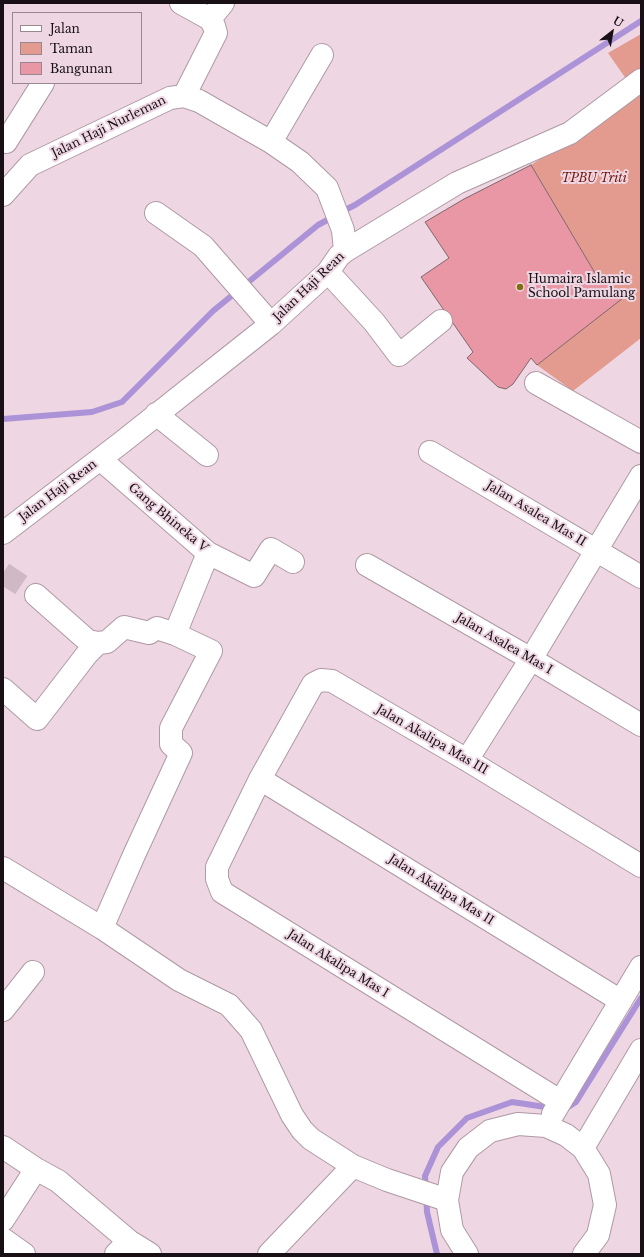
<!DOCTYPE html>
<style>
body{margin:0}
#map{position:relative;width:644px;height:1257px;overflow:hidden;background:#eed7e3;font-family:"Libre Baskerville",serif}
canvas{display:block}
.frame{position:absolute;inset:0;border:4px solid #181014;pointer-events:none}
.legend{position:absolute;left:12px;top:12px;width:130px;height:72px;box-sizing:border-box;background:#eed7e3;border:1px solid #988790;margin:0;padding:5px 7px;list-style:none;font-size:12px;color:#181014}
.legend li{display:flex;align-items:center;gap:8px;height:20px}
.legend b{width:20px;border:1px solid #988790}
.north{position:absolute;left:592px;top:12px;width:40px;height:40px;-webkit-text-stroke:3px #eed7e3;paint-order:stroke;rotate:31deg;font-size:11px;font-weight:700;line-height:16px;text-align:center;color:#181014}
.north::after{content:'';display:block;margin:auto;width:14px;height:18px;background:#181014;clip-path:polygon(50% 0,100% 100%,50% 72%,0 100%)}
</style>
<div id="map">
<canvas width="644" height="1257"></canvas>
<div class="frame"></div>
<ul class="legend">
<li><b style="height:5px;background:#fff"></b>Jalan</li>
<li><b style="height:11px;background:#e29b8e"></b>Taman</li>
<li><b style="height:11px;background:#e996a5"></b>Bangunan</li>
</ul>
<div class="north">U</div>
</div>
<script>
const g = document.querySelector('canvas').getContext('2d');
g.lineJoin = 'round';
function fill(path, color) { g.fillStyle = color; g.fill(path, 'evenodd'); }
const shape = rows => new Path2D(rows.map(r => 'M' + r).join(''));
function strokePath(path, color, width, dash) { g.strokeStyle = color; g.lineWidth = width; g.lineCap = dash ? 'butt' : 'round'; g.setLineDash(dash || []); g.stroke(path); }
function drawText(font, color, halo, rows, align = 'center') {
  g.font = font + ' "Libre Baskerville",serif'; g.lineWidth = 4; g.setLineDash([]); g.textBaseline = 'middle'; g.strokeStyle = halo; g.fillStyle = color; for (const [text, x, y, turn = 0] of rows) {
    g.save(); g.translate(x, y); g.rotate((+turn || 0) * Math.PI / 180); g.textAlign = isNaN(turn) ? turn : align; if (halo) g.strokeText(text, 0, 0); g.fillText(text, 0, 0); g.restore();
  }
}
fill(shape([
 [641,34,641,338,573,391,537,365,622,298,595,273,531,165,638,96,608,53]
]), '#e29b8e');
strokePath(shape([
 [341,212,355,205,641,21],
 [3,419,92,412,122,402,213,311,318,225,333,217],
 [565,1109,576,1102,641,998],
 [437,1254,427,1212,425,1176,438,1147,467,1118,512,1102,552,1108]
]), '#ac93d7', 6);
const building = shape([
 [531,165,595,273,623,298,537,365,531,358,513,384,506,389,498,387,467,358,473,352,421,277,449,258,425,222,464,199,531,165]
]);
fill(building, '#e996a5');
strokePath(building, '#7e676a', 1);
strokePath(shape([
 [3,573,36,595]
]), '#ceb9c4', 22, [22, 11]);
const minor = shape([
 [181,3,210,19,214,26,216,33,184,96],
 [210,19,223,3],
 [6,142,43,83],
 [271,142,322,55],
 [3,195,30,165,170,98,184,96,199,101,271,142,300,162,327,188,343,230,345,251],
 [156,213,203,246,271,324],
 [328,272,374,322,399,355,441,321],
 [536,383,641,442],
 [156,414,207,455],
 [430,452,641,577],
 [100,459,208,553,254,576,271,549,293,562],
 [3,533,121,443,271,324,328,272,339,256,345,251,457,183,570,133,641,80],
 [367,565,531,659,641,725],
 [36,595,88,641,98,643,107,642,124,627,149,633,157,628,175,634,211,651,171,728,171,744,181,753,134,855,102,928],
 [175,634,208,553],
 [3,689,37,719,87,654,98,643],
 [467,760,531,659,641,476],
 [260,779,621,1001],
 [3,868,102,928,179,980,229,1005,251,1030,292,1115,302,1130,311,1139,353,1166,387,1180,447,1200],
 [3,1010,33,972],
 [560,1101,222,892,217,879,217,867,260,779,313,684,321,680,332,681,467,760,641,866],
 [553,1114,641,967],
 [3,1147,36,1169,58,1181,129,1241,150,1254],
 [583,1148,641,1050],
 [3,1220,36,1169],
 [3,1239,24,1254],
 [116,1254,129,1241],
 [269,1254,353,1166],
 [467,1254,452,1230,447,1200,452,1172,468,1148,490,1131,518,1124,546,1126,566,1135,583,1148,599,1174,605,1205,598,1235,584,1254]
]);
strokePath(minor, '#af99a4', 24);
strokePath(minor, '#fff', 22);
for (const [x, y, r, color] of [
 [520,287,4,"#806f0e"]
]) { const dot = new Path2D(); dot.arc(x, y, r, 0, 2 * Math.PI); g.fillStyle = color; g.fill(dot); strokePath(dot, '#eed7e3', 1.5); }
drawText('12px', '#181014', '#eed7e3', [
 ["Jalan Haji Nurleman",109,127,-26],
 ["Jalan Haji Rean",309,287,-44],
 ["Jalan Haji Rean",58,491,-37],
 ["Jalan Asalea Mas II",536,514,31],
 ["Gang Bhineka V",168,518,40],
 ["Jalan Asalea Mas I",504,644,30],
 ["Jalan Akalipa Mas III",432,740,30],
 ["Jalan Akalipa Mas II",441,890,32],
 ["Jalan Akalipa Mas I",338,964,32]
]);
drawText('italic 12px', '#731308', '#eed7e3', [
 ["TPBU Triti",594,179]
]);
drawText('12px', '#181014', '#eed7e3', [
 ["Humaira Islamic",528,280],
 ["School Pamulang",528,294]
], 'left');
</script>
